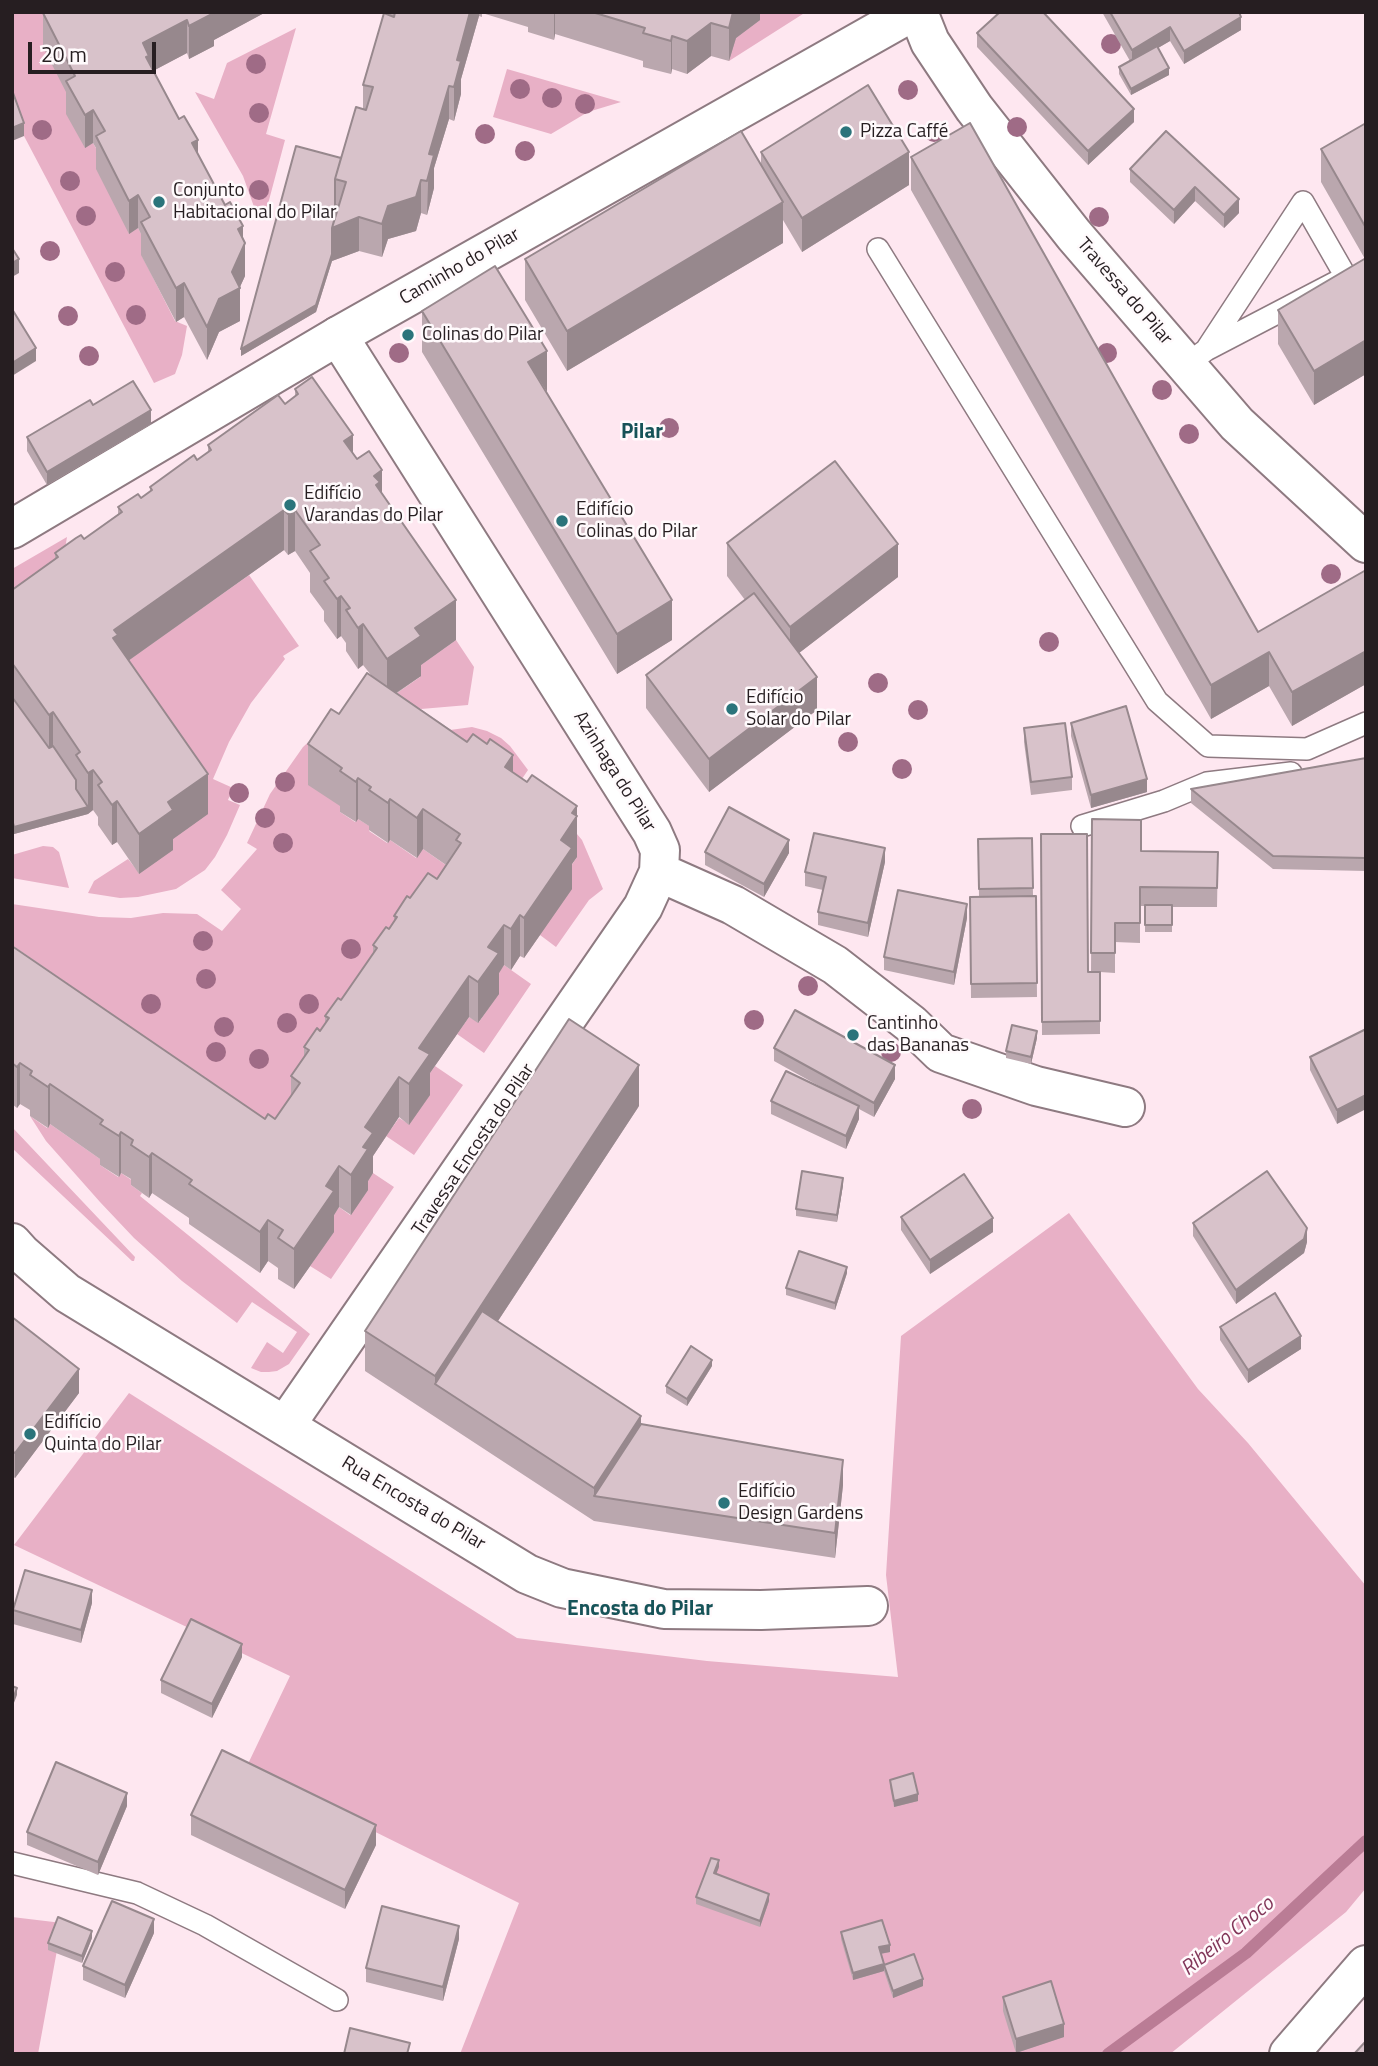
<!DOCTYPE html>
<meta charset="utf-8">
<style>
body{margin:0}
#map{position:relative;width:1378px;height:2066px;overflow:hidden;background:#fee7f0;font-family:"Titillium Web",sans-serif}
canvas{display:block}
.frame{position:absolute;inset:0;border:14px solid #261e21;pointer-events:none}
.scale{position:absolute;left:28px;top:42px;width:128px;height:32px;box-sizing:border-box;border:4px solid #261e21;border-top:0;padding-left:9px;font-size:21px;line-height:24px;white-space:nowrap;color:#261e21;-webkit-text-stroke:5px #fffafc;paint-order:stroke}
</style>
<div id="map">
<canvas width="1378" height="2066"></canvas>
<div class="frame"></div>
<div class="scale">20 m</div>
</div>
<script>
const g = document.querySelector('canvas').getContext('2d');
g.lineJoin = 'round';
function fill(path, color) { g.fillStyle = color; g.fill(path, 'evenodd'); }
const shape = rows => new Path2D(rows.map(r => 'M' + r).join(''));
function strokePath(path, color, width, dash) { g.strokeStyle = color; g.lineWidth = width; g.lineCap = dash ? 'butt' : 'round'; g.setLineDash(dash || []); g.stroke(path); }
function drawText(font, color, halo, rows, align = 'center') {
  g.font = font + ' "Titillium Web",sans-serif'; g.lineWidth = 5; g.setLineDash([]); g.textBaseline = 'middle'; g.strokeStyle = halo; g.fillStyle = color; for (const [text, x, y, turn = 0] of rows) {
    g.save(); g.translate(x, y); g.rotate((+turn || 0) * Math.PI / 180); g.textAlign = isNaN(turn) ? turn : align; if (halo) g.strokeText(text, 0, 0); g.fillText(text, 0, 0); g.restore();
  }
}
fill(shape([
 [12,12,108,12,75,109,85,147,93,143,105,164,129,233,138,228,150,251,142,256,175,321,187,326,182,355,175,374,154,383,24,136,12,104],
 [734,12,806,12,729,61],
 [296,28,266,134,285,140,264,219,258,218,243,176,195,92,214,99,227,63],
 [507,69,621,102,588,112,551,134,493,117],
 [67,537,64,555,12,622,12,569],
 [249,575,299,646,283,656,285,659,251,703,229,742,213,779,233,788,228,800,240,805,227,835,215,857,205,870,176,889,138,897,120,898,88,893,94,881,128,859,140,874,114,670],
 [456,640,474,667,468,705,421,709,409,703,397,693,420,677,415,669],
 [472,727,487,731,501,738,510,746,528,770,511,795,439,734,450,730],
 [315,736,342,808,340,812,355,822,358,819,371,827,369,831,387,843,390,840,416,858,423,849,460,875,275,1160,59,1018,77,990,12,945,12,904,99,917,131,918,163,913,197,914,222,931,241,909,221,890,257,849,247,843,270,794,303,747],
 [546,797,582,840,603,889,589,900,556,947,540,935,561,881,577,857],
 [43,846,53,847,59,852,69,888,12,878,12,855],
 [504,965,531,984,484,1053,457,1034,469,1017,479,1022,498,994,488,987],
 [435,1066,463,1085,414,1155,386,1136,399,1118,409,1124,429,1095,419,1088],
 [30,1116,47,1128,50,1124,103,1161,100,1165,118,1177,121,1173,133,1181,131,1185,142,1193,140,1196,310,1334,289,1364,277,1371,269,1372,261,1372,251,1368,267,1342,283,1353,297,1332,252,1302,237,1323,182,1281,134,1238,100,1202,46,1141],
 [12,1127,135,1257,134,1261,132,1261,12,1148],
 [373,1173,394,1187,331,1279,310,1266,333,1232,326,1226,339,1207,350,1215,363,1187],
 [1069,1213,1198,1389,1248,1443,1366,1586,1366,1888,1346,1912,1170,2054,460,2054,519,1903,246,1768,290,1676,14,1545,129,1393,517,1638,707,1661,898,1677,886,1575,901,1336],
 [12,1917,62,1923,38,2054,12,2054]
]), '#e8b0c6');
strokePath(shape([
 [1108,2054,1246,1953,1366,1841]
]), '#ba7c95', 12);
const service = shape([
 [878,249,1157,701,1208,746,1307,749,1366,723],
 [1186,365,1206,350,1303,202,1346,277,1206,350],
 [1082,826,1164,801,1207,783,1291,773],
 [12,1863,137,1893,205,1925,337,2000]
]);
const minor = shape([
 [918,12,930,42,974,108,1074,235,1237,424,1366,543],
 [659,872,733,905,835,965,911,1024,941,1053,1036,1086,1125,1107],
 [12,1243,21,1253,67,1293,527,1574,562,1588,664,1609,761,1610,868,1606],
 [285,1426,643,907,659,872,660,850,652,832,338,336],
 [1289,2054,1366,1965]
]);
const tertiary = shape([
 [12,529,338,336,912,12]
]);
strokePath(service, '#8e7a81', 24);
strokePath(minor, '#8e7a81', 42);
strokePath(tertiary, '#8e7a81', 42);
strokePath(service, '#fff', 21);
strokePath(minor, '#fff', 38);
strokePath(tertiary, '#fff', 38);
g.fillStyle = '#9f6b86';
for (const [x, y] of [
 [1111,44],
 [256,64],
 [520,89],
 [908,90],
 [552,98],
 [585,104],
 [259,113],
 [1017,127],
 [42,130],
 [934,132],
 [485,134],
 [525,151],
 [70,181],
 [259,190],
 [86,216],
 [1099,217],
 [50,251],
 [115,272],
 [136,315],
 [68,316],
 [399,353],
 [1107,353],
 [89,356],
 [1162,390],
 [669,428],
 [1189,434],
 [1331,574],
 [1049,642],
 [878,683],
 [918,710],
 [848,742],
 [902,769],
 [285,782],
 [239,793],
 [265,818],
 [283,843],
 [203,941],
 [351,949],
 [206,979],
 [808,986],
 [151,1004],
 [309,1004],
 [754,1020],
 [287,1023],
 [224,1027],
 [216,1052],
 [891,1052],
 [259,1059],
 [972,1109]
]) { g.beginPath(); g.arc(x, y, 10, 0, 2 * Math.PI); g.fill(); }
fill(shape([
 [266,12,214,40,214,46,189,59,187,53,153,71,243,240,245,276,240,287,240,321,219,332,207,360,184,317,176,322,141,255,141,234,138,228,129,234,96,169,96,148,93,143,85,148,66,114,66,92,43,47,43,13],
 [390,12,760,12,760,20,736,38,729,61,711,56,687,74,672,69,671,74,643,67,643,61,555,34,554,40,528,32,528,27,482,13,482,17,479,16,461,79,461,94,454,121,449,119,434,168,434,188,427,215,421,213,416,231,388,239,382,257,359,251,332,261,316,312,241,356,341,158,363,109,363,85,390,16],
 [1102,12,1239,12,1241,30,1184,64,1170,41,1158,48,1169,75,1131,95,1119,74,1119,67,1130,61],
 [977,33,1134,122,1088,165,977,47],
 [1366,123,1366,374,1314,405,1278,344,1278,310,1365,259,1321,182,1321,149],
 [1166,131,1239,213,1224,228,1195,201,1174,224,1130,182,1130,169],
 [761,152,909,185,802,252,783,220,783,243,567,371,525,300,525,259,761,166],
 [911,157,1258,632,1366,570,1366,684,1292,726,1269,686,1211,719,911,190],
 [422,311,546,392,672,640,617,674,422,352],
 [295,389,353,453,382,494,456,640,421,665,421,676,397,693,527,782,577,806,577,857,572,864,572,889,524,958,520,956,511,970,504,965,499,973,499,994,478,1023,469,1017,430,1073,430,1095,409,1125,399,1117,373,1156,373,1173,368,1181,368,1190,351,1215,339,1207,334,1215,334,1232,294,1289,278,1279,278,1268,268,1261,260,1273,189,1224,189,1218,152,1193,149,1198,131,1185,131,1179,121,1173,119,1177,100,1165,100,1159,50,1124,48,1128,30,1116,30,1110,20,1104,17,1108,12,1104,12,946,265,1119,275,1119,291,1096,291,1076,304,1057,304,1047,320,1031,325,1023,325,1016,341,1000,373,954,373,945,389,929,394,922,394,916,410,898,437,879,446,865,423,849,417,858,390,840,388,843,369,830,369,826,358,819,356,822,340,812,340,806,308,785,308,744,339,714,371,675,363,665,358,669,346,651,346,643,341,636,337,639,324,621,324,611,310,592,310,573,295,551,288,555,284,550,128,661,208,814,173,839,173,850,139,874,117,842,112,845,98,825,98,817,93,810,88,814,14,834,12,826,12,590,55,559,55,553,84,539,118,514,118,507,141,498,150,492,150,487,197,460,208,452,208,445,285,404,295,397],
 [93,405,151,424,47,485,27,451,27,437],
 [727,543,898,577,799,653,817,710,709,792,646,708,646,675,745,600,727,576],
 [1071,723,1147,792,1091,808,1071,736],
 [1024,728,1072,777,1072,790,1031,795,1024,742],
 [1366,758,1366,871,1273,869,1191,803,1191,789],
 [1092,819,1141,851,1218,852,1217,907,1172,907,1172,932,1145,932,1145,906,1140,906,1140,943,1115,942,1115,973,1100,972,1100,1034,1042,1035,1041,834,1088,972,1091,972],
 [1032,838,1033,896,1036,896,1037,997,971,998,970,897,979,896,978,839],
 [705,852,789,853,764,897,705,865],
 [885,862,868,937,818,925,818,912,823,890,805,886,805,872],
 [967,918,954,985,884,970,884,957],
 [1366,1029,1337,1124,1310,1070,1310,1057],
 [1037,1038,1031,1064,1006,1058,1006,1051],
 [774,1048,895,1079,874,1117,859,1109,859,1119,846,1149,771,1114,771,1101,828,1091,774,1061],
 [639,1106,498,1321,641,1424,843,1485,835,1558,594,1521,365,1371,365,1331],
 [843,1185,837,1222,796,1216,796,1209],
 [901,1217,993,1232,930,1274,901,1230],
 [1193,1223,1307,1242,1304,1253,1236,1304,1193,1236],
 [847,1273,835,1310,786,1295,786,1288],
 [12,1317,79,1393,15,1478,12,1476],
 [1220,1327,1301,1349,1248,1383,1220,1340],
 [712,1366,687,1406,666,1393,666,1386],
 [92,1603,81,1643,13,1624,13,1610],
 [242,1657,212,1718,161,1693,161,1680],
 [890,1780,918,1801,894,1807,890,1787],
 [127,1806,98,1875,27,1845,27,1832],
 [191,1815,376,1845,345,1909,191,1835],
 [719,1867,716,1874,769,1901,760,1927,696,1904,696,1897],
 [841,1932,890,1952,881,1954,884,1965,923,1986,893,1998,884,1971,853,1980,841,1939],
 [154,1933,125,1998,83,1980,83,1966],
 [92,1938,82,1963,48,1950,48,1943],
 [459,1939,443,2001,366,1982,366,1968],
 [1003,1997,1064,2037,1016,2053,1003,2011]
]), '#baa7ae');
fill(shape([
 [210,12,266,12,214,40,214,46,189,59,189,26],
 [470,12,479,12,479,16,461,79,461,94,454,121,454,87,457,60],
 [554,12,555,12,555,34,554,40],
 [733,12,760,12,760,20,736,38,729,61,729,28],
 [1241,17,1241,30,1184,64,1184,51],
 [187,20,187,53,149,73,143,43],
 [711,23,711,56,687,74,687,41],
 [1170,27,1170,41,1132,63,1132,50],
 [672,36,672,69,671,74,671,41],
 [1169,68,1169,75,1131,95,1131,89],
 [449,86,449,119,434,168,434,188,427,215,429,154],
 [1134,109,1134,122,1088,165,1088,151],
 [93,110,93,143,85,148,85,115],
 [24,123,24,136,12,141,12,128],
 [198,140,198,173,192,143],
 [909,152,909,185,802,252,802,218],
 [421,180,421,213,416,231,388,239,382,257,382,224,388,206],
 [1195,187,1195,201,1174,224,1174,210],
 [138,195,138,228,129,234,129,201],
 [1239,199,1239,213,1224,228,1224,215],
 [783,202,783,243,567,371,567,331],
 [359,217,359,251,332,261,316,312,241,356,241,349,332,228],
 [243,226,243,247,245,243,245,276,239,289,240,288,240,321,219,332,207,360,207,327,232,272,238,229],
 [19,259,19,273,12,277,12,263],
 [184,283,184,317,176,322,176,288],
 [1366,340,1366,374,1314,405,1314,371],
 [36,348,36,361,12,376,12,363],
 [547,351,547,392,528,362],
 [151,410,151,424,47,485,47,472],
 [353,435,353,475,344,441],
 [382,470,382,511,374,476],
 [284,510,284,550,118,668,113,638,114,630],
 [295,510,295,551,288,555,288,514],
 [898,544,898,577,790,660,790,627],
 [341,596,341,636,337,639,337,599],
 [456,600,456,640,421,665,421,676,387,699,387,659,415,628],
 [672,600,672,640,617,674,617,634],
 [363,624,363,665,358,669,358,628],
 [1366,651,1366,684,1292,726,1292,692],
 [1269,652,1269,686,1211,719,1211,685],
 [817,677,817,710,709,792,709,759],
 [53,712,53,752,49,755,49,715],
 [513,755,513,796,505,767],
 [93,770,93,810,88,814,14,834,14,827,88,807,88,773],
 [208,774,208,814,173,839,173,850,139,874,139,834,168,802],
 [358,778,358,819,356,822,356,782],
 [1147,779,1147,792,1091,808,1091,795],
 [390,799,390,840,388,843,388,803],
 [117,801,117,842,112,845,112,805],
 [577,806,577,857,572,864,572,889,524,958,524,918,561,840,572,813],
 [423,809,423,849,417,858,417,818],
 [789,840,789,853,764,897,764,884],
 [885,848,885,862,868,937,868,923],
 [967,904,967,918,954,985,954,972],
 [520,915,520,956,511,970,511,929],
 [504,925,504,965,499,973,499,994,478,1023,478,982,488,947],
 [469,976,469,1017,430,1073,430,1095,409,1125,409,1084,419,1048],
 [1037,1031,1037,1038,1031,1064,1031,1057],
 [20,1063,20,1104,17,1108,17,1067],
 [639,1065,639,1106,450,1394,435,1384,435,1417,435,1376],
 [895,1065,895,1079,874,1117,874,1103],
 [399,1077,399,1117,373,1156,373,1173,368,1181,368,1190,351,1215,351,1175,365,1127],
 [50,1084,50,1124,48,1128,48,1087],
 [1366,1095,1366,1109,1337,1124,1337,1110],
 [859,1106,859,1119,846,1149,846,1136],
 [121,1132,121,1173,119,1177,119,1136],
 [152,1153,152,1193,149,1198,149,1157],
 [339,1166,339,1207,334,1215,334,1232,294,1289,294,1249,326,1186],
 [843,1178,843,1185,837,1222,837,1215],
 [993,1218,993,1232,930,1274,930,1260],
 [268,1220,268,1261,260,1273,260,1232],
 [1307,1228,1307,1242,1304,1253,1236,1304,1236,1290],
 [847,1267,847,1273,835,1310,835,1303],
 [1301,1336,1301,1349,1248,1383,1248,1370],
 [712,1360,712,1366,687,1406,687,1399],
 [79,1369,79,1393,15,1478,15,1453],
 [641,1416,641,1449,594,1496,594,1488],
 [843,1460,843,1485,835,1558,835,1533],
 [92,1590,92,1603,81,1643,81,1630],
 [242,1644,242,1657,212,1718,212,1704],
 [17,1688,17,1695,12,1708,12,1701],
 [127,1793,127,1806,98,1875,98,1862],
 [918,1794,918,1801,894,1807,894,1801],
 [376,1825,376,1845,345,1909,345,1890],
 [719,1860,719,1867,714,1880,714,1873],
 [769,1894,769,1901,760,1927,760,1921],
 [154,1919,154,1933,125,1998,125,1985],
 [459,1926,459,1939,443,2001,443,1987],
 [92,1931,92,1938,82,1963,82,1956],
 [890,1945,890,1952,879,1954,879,1947],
 [884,1964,884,1971,853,1980,853,1973],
 [923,1979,923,1986,893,1998,893,1991],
 [1064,2024,1064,2037,1016,2053,1016,2039]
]), '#97888d');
const building = shape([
 [45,12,214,13,189,26,187,20,143,43,149,56,146,57,179,119,184,116,198,140,192,143,225,205,230,202,243,226,238,229,245,243,232,272,240,288,219,299,207,327,184,283,176,288,141,222,150,217,138,195,129,201,96,136,105,131,93,110,85,115,66,81,75,76,43,13,45,12],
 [395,12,470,12,457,60,461,61,454,87,449,86,429,154,434,155,427,181,421,180,416,197,388,206,382,224,359,217,332,228,346,182,335,179,356,107,366,110,373,87,363,85,384,13,394,17,395,12],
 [592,12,733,12,729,28,711,23,687,41,672,36,671,41,643,33,645,28,592,12],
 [1000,12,1043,12,1134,109,1088,151,977,33,1000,12],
 [1110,12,1239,12,1241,17,1184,51,1170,27,1132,50,1110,12],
 [1157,46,1169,68,1131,89,1119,67,1157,46],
 [868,85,909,152,802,218,761,152,868,85],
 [12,90,24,123,12,128,12,90],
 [970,123,1258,632,1366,570,1366,651,1292,692,1269,652,1211,685,911,157,970,123],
 [1366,123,1366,228,1321,149,1366,123],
 [741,131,783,202,567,331,525,259,741,131],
 [1166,131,1239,199,1224,215,1195,187,1174,210,1130,169,1166,131],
 [296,146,341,158,335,179,335,205,338,206,332,228,332,254,316,305,241,349,296,146],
 [12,248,19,259,12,263,12,248],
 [1366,258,1366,340,1314,371,1278,310,1366,258],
 [495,266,547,351,528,362,672,600,617,634,422,311,495,266],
 [12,309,36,348,12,363,12,309],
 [312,377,353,435,344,441,357,459,369,451,382,470,374,476,380,482,376,485,456,600,415,628,421,636,387,659,363,624,358,628,346,610,350,608,341,596,337,599,324,581,329,578,310,551,320,545,295,510,288,514,284,510,114,630,118,635,113,638,208,774,168,802,173,810,139,834,117,801,112,805,98,785,102,782,93,770,88,773,76,755,80,752,53,712,49,715,12,663,12,590,58,557,55,553,76,538,81,535,84,539,122,512,118,507,138,494,141,498,152,490,150,487,194,455,197,460,211,450,208,445,278,395,285,404,298,394,295,389,312,377],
 [133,381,151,410,47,472,27,437,90,400,93,405,133,381],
 [835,461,898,544,790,627,727,543,835,461],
 [754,593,817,677,709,759,646,675,754,593],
 [367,673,467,742,473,734,487,744,490,739,513,755,505,767,527,782,532,775,577,806,572,813,577,816,561,840,572,848,524,918,520,915,511,929,504,925,488,947,499,953,478,982,469,976,419,1048,430,1054,409,1084,399,1077,365,1127,373,1133,363,1147,368,1149,351,1175,339,1166,326,1186,334,1191,294,1249,278,1238,283,1230,268,1220,260,1232,189,1184,192,1180,152,1153,149,1157,131,1145,133,1140,121,1132,119,1136,100,1124,103,1120,50,1084,48,1087,30,1075,32,1071,20,1063,17,1067,12,1063,12,946,265,1119,268,1114,275,1119,300,1083,291,1076,309,1050,304,1047,317,1028,320,1031,329,1018,325,1016,338,998,341,1000,377,948,373,945,386,927,389,929,397,917,394,916,407,896,410,898,428,873,437,879,461,843,456,840,460,834,423,809,417,818,390,799,388,803,369,790,371,787,358,778,356,782,340,771,342,768,308,744,331,709,339,714,367,673],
 [12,697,49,748,53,746,76,780,76,789,88,807,14,827,12,819,12,697],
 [1126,706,1147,779,1091,795,1071,723,1126,706],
 [1065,723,1072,777,1031,782,1024,728,1065,723],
 [1366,758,1366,858,1273,856,1191,789,1366,758],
 [729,807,789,840,764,884,705,852,729,807],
 [1092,819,1141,820,1141,851,1218,852,1217,888,1140,887,1140,923,1115,923,1115,953,1091,953,1092,819],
 [814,833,885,848,868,923,818,912,826,877,805,872,814,833],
 [1041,834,1087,834,1088,972,1100,972,1100,1021,1042,1022,1041,834],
 [1032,838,1033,888,979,889,978,839,1032,838],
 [898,890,967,904,954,972,884,957,898,890],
 [1036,896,1037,983,971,984,970,897,1036,896],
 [1145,905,1172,905,1172,925,1145,925,1145,905],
 [795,1010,895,1065,874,1103,774,1048,795,1010],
 [569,1019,639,1065,435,1376,365,1331,569,1019],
 [1012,1025,1037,1031,1031,1057,1006,1051,1012,1025],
 [1366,1029,1366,1095,1337,1110,1310,1057,1366,1029],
 [786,1071,859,1106,846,1136,771,1101,786,1071],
 [802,1171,843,1178,837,1215,796,1209,802,1171],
 [1267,1171,1307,1228,1304,1239,1236,1290,1193,1223,1267,1171],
 [964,1174,993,1218,930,1260,901,1217,964,1174],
 [799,1251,847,1267,835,1303,786,1288,799,1251],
 [1275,1293,1301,1336,1248,1370,1220,1327,1275,1293],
 [482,1311,641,1416,594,1488,435,1384,482,1311],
 [12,1317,79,1369,15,1453,12,1451,12,1317],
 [691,1346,712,1360,687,1399,666,1386,691,1346],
 [641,1424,843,1460,835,1533,594,1496,641,1424],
 [25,1570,92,1590,81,1630,13,1610,25,1570],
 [191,1619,242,1644,212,1704,161,1680,191,1619],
 [12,1686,17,1688,12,1701,12,1686],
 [222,1750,376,1825,345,1890,191,1815,222,1750],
 [56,1762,127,1793,98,1862,27,1832,56,1762],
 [913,1773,918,1794,894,1801,890,1780,913,1773],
 [711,1858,719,1860,714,1873,769,1894,760,1921,696,1897,711,1858],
 [112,1901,154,1919,125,1985,83,1966,112,1901],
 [382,1906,459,1926,443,1987,366,1968,382,1906],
 [58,1917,92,1931,82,1956,48,1943,58,1917],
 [882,1920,890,1945,879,1947,884,1964,853,1973,841,1932,882,1920],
 [914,1954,923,1979,893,1991,884,1965,914,1954],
 [1051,1981,1064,2024,1016,2039,1003,1997,1051,1981],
 [350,2028,410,2043,407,2054,344,2054,350,2028],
 [1366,2041,1366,2054,1354,2054,1366,2041]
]);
fill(building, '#d8c2ca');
strokePath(building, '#97888d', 2);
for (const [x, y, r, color] of [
 [846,132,7,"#2b747b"],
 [159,202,7,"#2b747b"],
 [408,335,7,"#2b747b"],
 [290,505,7,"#2b747b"],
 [562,521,7,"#2b747b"],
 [732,709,7,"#2b747b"],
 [853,1035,7,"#2b747b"],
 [30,1434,7,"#2b747b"],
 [724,1503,7,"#2b747b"]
]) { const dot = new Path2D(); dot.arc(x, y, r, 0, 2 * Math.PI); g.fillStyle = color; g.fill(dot); strokePath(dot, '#fffafc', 2.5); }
drawText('19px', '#261e21', '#fffafc', [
 ["Pizza Caffé",860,132],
 ["Conjunto",173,191],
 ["Habitacional do Pilar",173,213],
 ["Colinas do Pilar",422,335],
 ["Edifício",304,494],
 ["Varandas do Pilar",304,516],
 ["Edifício",576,510],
 ["Colinas do Pilar",576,532],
 ["Edifício",746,698],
 ["Solar do Pilar",746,720],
 ["Cantinho",867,1024],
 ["das Bananas",867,1046],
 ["Edifício",44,1423],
 ["Quinta do Pilar",44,1445],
 ["Edifício",738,1492],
 ["Design Gardens",738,1514]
], 'left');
drawText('19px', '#261e21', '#fffafc', [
 ["Caminho do Pilar",460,267,-30],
 ["Travessa do Pilar",1124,292,49],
 ["Azinhaga do Pilar",614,772,58],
 ["Travessa Encosta do Pilar",474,1150,-56],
 ["Rua Encosta do Pilar",413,1504,31]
]);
drawText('bold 21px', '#175358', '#fffafc', [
 ["Pilar",642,433],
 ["Encosta do Pilar",640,1610]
]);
drawText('italic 21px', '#823659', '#fffafc', [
 ["Ribeiro Choco",1228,1937,-39]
]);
</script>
